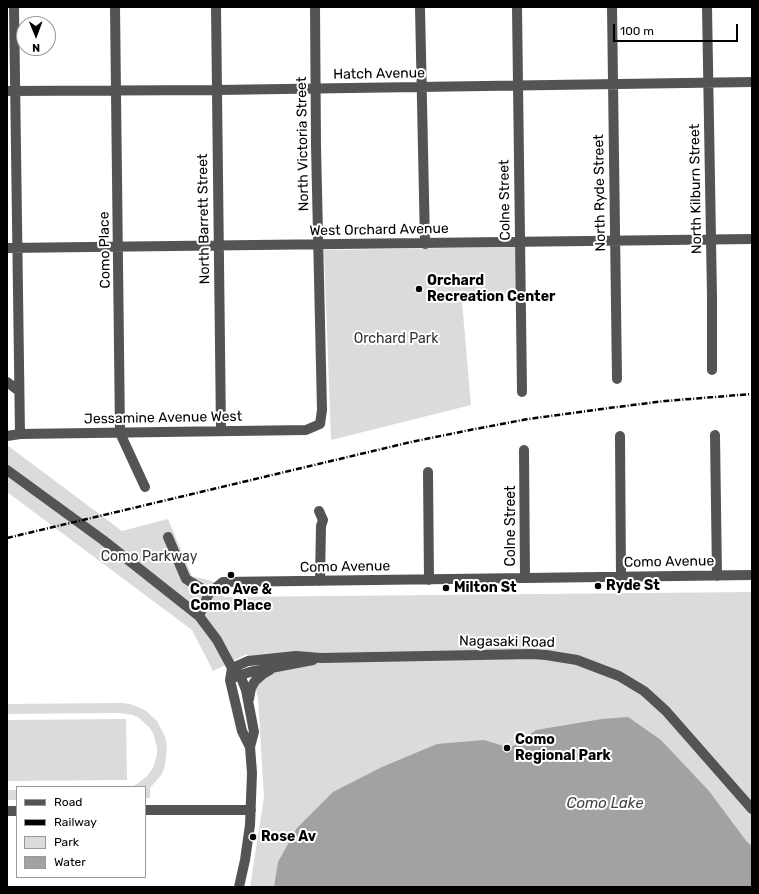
<!DOCTYPE html>
<style>
body{margin:0}
#map{position:relative;width:759px;height:894px;overflow:hidden;background:#fff;font-family:Rubik,sans-serif}
canvas{display:block}
.frame{position:absolute;inset:0;border:8px solid #000;pointer-events:none}
.legend{position:absolute;left:16px;top:786px;width:130px;height:92px;box-sizing:border-box;background:#fff;border:1px solid #999;margin:0;padding:5px 7px;list-style:none;font-size:12px;color:#000}
.legend li{display:flex;align-items:center;gap:8px;height:20px}
.legend b{width:20px;border:1px solid #999}
.north{position:absolute;left:16px;top:16px;width:40px;height:40px;box-sizing:border-box;background:#fff;border:1px solid #999;border-radius:50%;rotate:179deg;font-size:11px;font-weight:700;line-height:16px;text-align:center;color:#000}
.north::after{content:'';display:block;margin:auto;width:14px;height:18px;background:#000;clip-path:polygon(50% 0,100% 100%,50% 72%,0 100%)}
.scale{position:absolute;left:613px;top:24px;width:125px;height:18px;box-sizing:border-box;border:2px solid #000;border-top:0;padding-left:5px;font-size:12px;line-height:14px;white-space:nowrap;color:#000;-webkit-text-stroke:3px #fff;paint-order:stroke}
</style>
<div id="map">
<canvas width="759" height="894"></canvas>
<div class="frame"></div>
<ul class="legend">
<li><b style="height:5px;background:#545454"></b>Road</li>
<li><b style="height:5px;background:#000"></b>Railway</li>
<li><b style="height:11px;background:#dbdbdb"></b>Park</li>
<li><b style="height:11px;background:#a2a2a2"></b>Water</li>
</ul>
<div class="north">N</div>
<div class="scale">100 m</div>
</div>
<script>
const g = document.querySelector('canvas').getContext('2d');
g.lineJoin = 'round';
function fill(path, color) { g.fillStyle = color; g.fill(path, 'evenodd'); }
const shape = rows => new Path2D(rows.map(r => 'M' + r).join(''));
function strokePath(path, color, width, dash) { g.strokeStyle = color; g.lineWidth = width; g.lineCap = dash ? 'butt' : 'round'; g.setLineDash(dash || []); g.stroke(path); }
function drawText(font, color, halo, rows, align = 'center') {
  g.font = font + ' Rubik,sans-serif'; g.lineWidth = 4; g.setLineDash([]); g.textBaseline = 'middle'; g.strokeStyle = halo; g.fillStyle = color; for (const [text, x, y, turn = 0] of rows) {
    g.save(); g.translate(x, y); g.rotate((+turn || 0) * Math.PI / 180); g.textAlign = isNaN(turn) ? turn : align; if (halo) g.strokeText(text, 0, 0); g.fillText(text, 0, 0); g.restore();
  }
}
fill(shape([
 [517,247,518,299,462,302,471,405,331,440,324,250],
 [7,445,122,531,168,519,192,576,212,581,224,597,752,592,752,887,250,887,264,797,258,698,247,654,213,671,192,630,7,492],
 [122,703,130,704,145,710,157,721,165,737,167,746,165,765,162,774,150,788,150,798,145,798,145,787,131,787,137,784,147,776,153,768,157,755,157,747,153,733,149,727,139,718,133,715,121,713,7,714,7,704],
 [126,719,127,780,7,781,7,720],
 [7,790,17,790,17,800,7,800]
]), '#dbdbdb');
fill(shape([
 [628,717,661,740,709,791,747,842,752,846,752,887,274,887,278,862,297,828,333,792,382,767,437,744,484,740,510,748,536,730,602,719]
]), '#a2a2a2');
strokePath(shape([
 [14,7,20,434],
 [115,7,120,433,145,487],
 [216,7,221,431],
 [420,7,425,244],
 [517,7,522,392],
 [612,7,617,379],
 [707,7,712,297,712,370],
 [7,91,217,90,752,82],
 [7,248,752,239],
 [7,382,19,391],
 [715,435,717,576],
 [7,436,20,434,306,430,320,424,322,410,316,146,315,7],
 [620,436,621,577],
 [524,450,525,578],
 [7,470,103,540,199,616,217,640,232,668,240,675,246,690,254,732,250,747],
 [428,472,429,580],
 [319,511,323,520,321,526,320,581],
 [168,537,186,579,209,593],
 [199,616,209,593,223,582,752,575],
 [232,668,248,661,296,656,321,658,532,654,546,655,577,660,619,676,644,691,666,711,752,809],
 [232,668,230,680,242,731,250,747,252,773,250,825,245,860,239,887],
 [235,677,250,672,313,660],
 [249,699,251,688,255,681,263,674,270,670],
 [145,810,251,810],
 [7,811,17,811]
]), '#545454', 10);
strokePath(shape([
 [7,538,411,442,470,430,528,419,617,407,665,401,752,394]
]), '#000', 2.5, [6, 2, 1, 2]);
for (const [x, y, r, color] of [
 [419,289,4,"#000"],
 [231,575,4,"#000"],
 [598,586,4,"#000"],
 [446,588,4,"#000"],
 [507,748,4,"#000"],
 [253,837,4,"#000"]
]) { const dot = new Path2D(); dot.arc(x, y, r, 0, 2 * Math.PI); g.fillStyle = color; g.fill(dot); strokePath(dot, '#fff', 1.5); }
drawText('14px', '#000', '#fff', [
 ["Hatch Avenue",379,74,-1],
 ["North Victoria Street",303,144,-91],
 ["North Kilburn Street",696,189,-91],
 ["North Ryde Street",600,193,-91],
 ["Colne Street",505,200,-91],
 ["North Barrett Street",204,219,-91],
 ["West Orchard Avenue",379,230,-1],
 ["Como Place",105,250,-91],
 ["Jessamine Avenue West",163,418,-1],
 ["Colne Street",511,526,-90],
 ["Como Avenue",669,562,-1],
 ["Como Avenue",345,567,-1],
 ["Nagasaki Road",507,642,1]
]);
drawText('bold 14px', '#000', '#fff', [
 ["Orchard",427,281],
 ["Recreation Center",427,297],
 ["Ryde St",606,586],
 ["Milton St",454,588],
 ["Como Ave &",231,590,"center"],
 ["Como Place",231,606,"center"],
 ["Como",515,740],
 ["Regional Park",515,756],
 ["Rose Av",261,837]
], 'left');
drawText('14px', '#323232', '#fff', [
 ["Orchard Park",396,339],
 ["Como Parkway",149,557]
]);
drawText('italic 15px', '#434343', '#fff', [
 ["Como Lake",605,804]
]);
</script>
